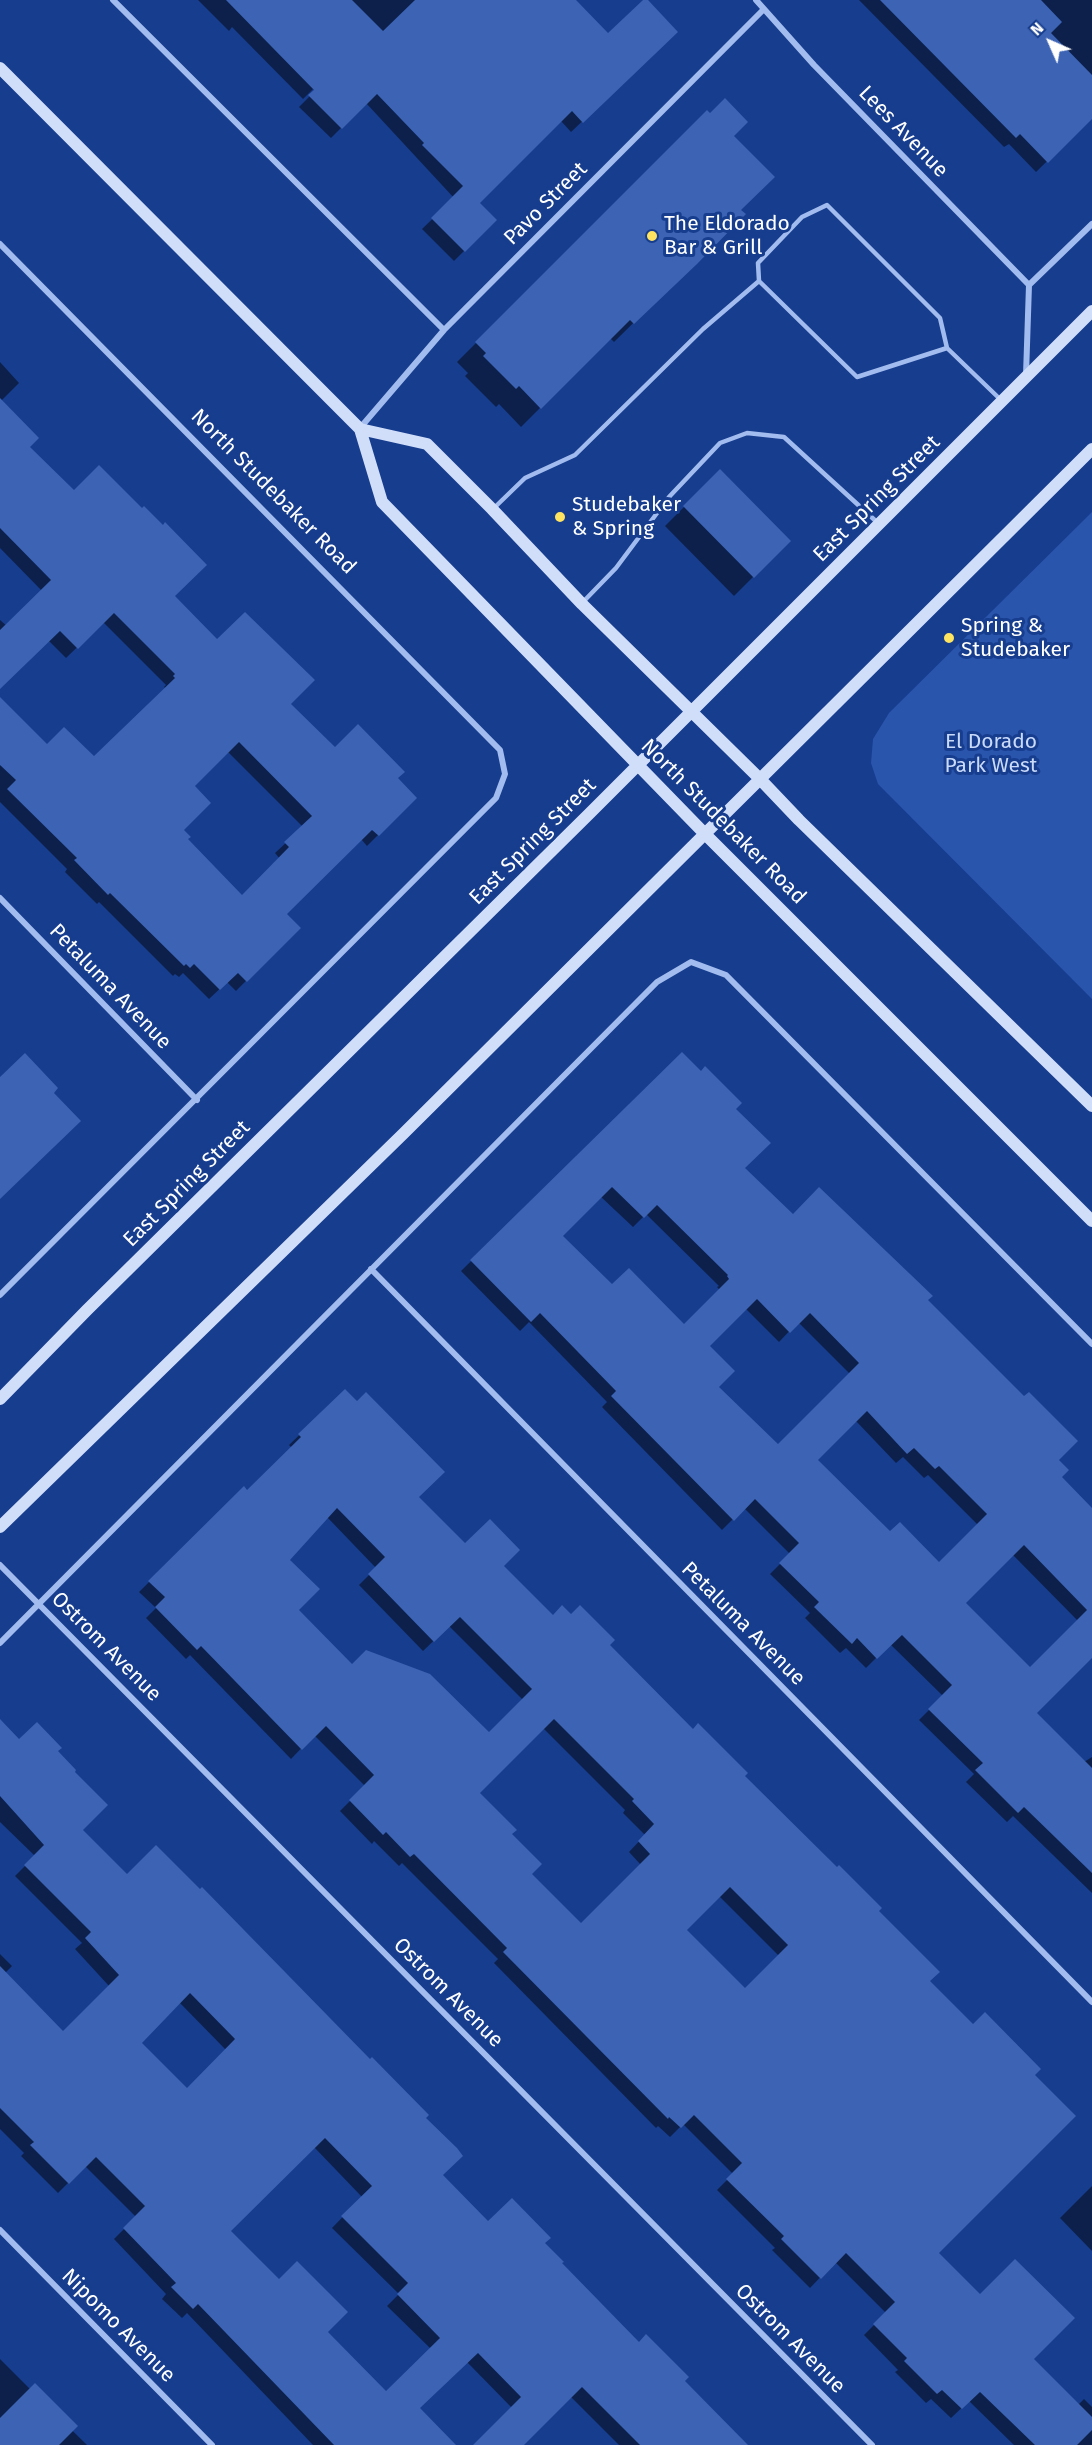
<!DOCTYPE html>
<style>
body{margin:0}
#map{position:relative;width:1092px;height:2445px;overflow:hidden;background:#173d8e;font-family:"Fira Sans",sans-serif}
canvas{display:block}
.north{position:absolute;left:1020px;top:12px;width:60px;height:60px;-webkit-text-stroke:4px #173d8e;paint-order:stroke;rotate:315deg;font-size:16px;font-weight:700;line-height:24px;text-align:center;color:#fff}
.north::after{content:'';display:block;margin:auto;width:21px;height:27px;background:#fff;clip-path:polygon(50% 0,100% 100%,50% 72%,0 100%)}
</style>
<div id="map">
<canvas width="1092" height="2445"></canvas>
<div class="north">N</div>
</div>
<script>
const g = document.querySelector('canvas').getContext('2d');
g.lineJoin = 'round';
function fill(path, color) { g.fillStyle = color; g.fill(path, 'evenodd'); }
const shape = rows => new Path2D(rows.map(r => 'M' + r).join(''));
function strokePath(path, color, width, dash) { g.strokeStyle = color; g.lineWidth = width; g.lineCap = dash ? 'butt' : 'round'; g.setLineDash(dash || []); g.stroke(path); }
function drawText(font, color, halo, rows, align = 'center') {
  g.font = font + ' "Fira Sans",sans-serif'; g.lineWidth = 6; g.setLineDash([]); g.textBaseline = 'middle'; g.strokeStyle = halo; g.fillStyle = color; for (const [text, x, y, turn = 0] of rows) {
    g.save(); g.translate(x, y); g.rotate((+turn || 0) * Math.PI / 180); g.textAlign = isNaN(turn) ? turn : align; if (halo) g.strokeText(text, 0, 0); g.fillText(text, 0, 0); g.restore();
  }
}
fill(shape([
 [1092,512,1092,999,878,784,871,763,873,739,889,713]
]), '#2a55ac');
fill(shape([
 [198,0,574,0,608,35,646,0,666,42,571,132,561,121,478,203,495,220,454,261,422,229,454,198,366,103,331,138,299,107,315,91,313,89,303,99,232,27,229,31],
 [859,0,1092,0,1092,117,1036,172,1009,144,1004,147],
 [707,112,732,136,739,210,744,214,614,342,610,338,521,427,499,404,496,407,465,376,468,373,457,362],
 [0,362,19,383,1,401,28,447,217,642,289,704,335,749,396,778,415,798,367,846,361,839,285,914,298,928,236,991,227,982,209,999,183,973,179,977,175,974,173,976,99,902,97,904,65,872,67,869,0,802,0,699,47,746,94,759,166,689,164,687,166,685,103,622,66,658,48,640,0,688,0,620,7,626,42,591,0,548],
 [227,751,303,827,275,853,280,859,242,897,186,839,182,830,193,786],
 [720,471,789,541,734,596,665,526],
 [682,1054,734,1109,743,1168,793,1216,926,1300,1057,1460,1060,1477,1092,1510,1092,1655,1035,1713,1084,1762,1092,1757,1092,1893,1013,1816,1007,1822,966,1782,974,1774,919,1720,943,1696,890,1644,866,1668,846,1648,840,1653,805,1618,810,1613,770,1574,790,1554,744,1508,722,1530,602,1407,607,1402,529,1322,520,1331,461,1271],
 [600,1196,633,1227,646,1214,719,1286,717,1287,720,1290,684,1326,612,1286,561,1236],
 [745,1308,779,1342,798,1322,850,1374,778,1446,717,1387,707,1346],
 [855,1420,896,1463,903,1457,924,1478,928,1475,978,1525,939,1564,890,1533,816,1460],
 [1012,1554,1078,1621,1030,1669,964,1603],
 [345,1391,417,1497,465,1545,502,1566,553,1617,608,1645,693,1731,743,1776,877,1911,928,1981,973,2026,1033,2075,936,2253,1032,2359,1078,2405,1084,2399,1092,2407,1092,2445,1014,2445,969,2401,951,2418,931,2399,926,2403,895,2372,898,2370,864,2335,886,2313,835,2262,810,2288,772,2250,775,2248,717,2190,733,2174,683,2124,670,2137,658,2126,656,2128,494,1963,498,1959,402,1863,399,1866,374,1841,372,1844,340,1811,365,1786,314,1735,291,1759,190,1655,186,1659,146,1618,156,1608,139,1592,244,1488,247,1492,292,1448,289,1445],
 [327,1517,376,1568,359,1585,423,1651,449,1626,523,1700,489,1734,352,1666,297,1610,288,1560],
 [543,1728,625,1810,623,1813,645,1835,629,1852,641,1865,581,1925,530,1874,510,1834,478,1793],
 [719,1896,779,1956,745,1991,685,1930],
 [0,1732,19,1741,56,1751,81,1830,127,1876,424,2118,441,2175,488,2223,543,2243,560,2263,639,2344,683,2381,746,2445,619,2445,571,2397,523,2445,475,2445,512,2408,467,2362,419,2408,454,2445,313,2445,187,2313,182,2318,162,2299,166,2294,114,2239,136,2217,85,2166,58,2193,21,2156,24,2153,0,2129,0,1954,12,1966,5,1973,63,2033,109,1986,75,1949,82,1943,15,1876,35,1856,0,1822],
 [179,2002,226,2050,187,2090,140,2043],
 [314,2147,362,2197,332,2228,399,2294,387,2306,431,2349,386,2393,229,2231],
 [1092,2186,1092,2251,1060,2218],
 [0,2359,31,2390,87,2445,0,2445]
]), '#0007');
fill(shape([
 [226,0,352,0,383,31,415,0,576,0,608,33,643,0,648,0,678,32,583,123,572,111,480,203,497,220,465,252,431,218,463,186,422,145,424,143,377,94,342,129,308,95,314,90],
 [880,0,1041,0,1062,22,1051,33,1092,75,1092,119,1048,163,1020,134,1016,138],
 [725,98,748,122,734,136,775,177,741,210,746,214,697,264,634,324,630,320,541,409,519,386,516,389,483,356,486,353,475,342,707,110,710,113],
 [0,398,39,438,30,447,74,490,99,465,142,508,144,506,163,525,165,522,207,565,175,596,217,639,245,612,315,680,291,704,335,747,358,724,405,772,398,778,417,798,379,836,372,830,287,914,301,928,247,982,238,973,220,990,194,964,190,968,186,964,184,966,110,893,108,895,74,860,77,858,7,789,16,780,0,765,0,697,47,744,64,727,94,756,175,678,173,676,175,674,114,613,78,649,60,631,0,689,0,630,51,580,0,528],
 [239,742,312,816,284,842,289,847,242,895,188,839,191,837,184,830,211,803,195,786],
 [720,469,791,541,754,578,683,506],
 [682,1052,701,1071,705,1066,742,1103,736,1109,771,1143,745,1168,793,1214,819,1187,933,1296,928,1300,1024,1396,1029,1392,1078,1441,1059,1460,1069,1470,1062,1477,1092,1508,1092,1658,1037,1713,1092,1768,1092,1873,1024,1807,1018,1813,975,1770,983,1763,928,1709,952,1685,902,1635,877,1659,857,1638,852,1644,814,1607,819,1602,779,1563,799,1543,755,1499,734,1521,611,1396,616,1391,540,1313,531,1322,470,1260],
 [612,1187,644,1218,657,1205,728,1275,727,1276,729,1279,684,1324,629,1268,612,1284,563,1236],
 [757,1299,790,1333,810,1313,859,1363,778,1444,719,1387,735,1371,710,1346],
 [867,1411,907,1454,914,1448,935,1469,939,1466,987,1514,939,1562,900,1522,890,1531,818,1460],
 [1024,1545,1087,1610,1030,1667,966,1603],
 [25,1053,58,1088,54,1093,81,1121,0,1199,0,1077],
 [345,1389,357,1401,366,1392,445,1472,419,1497,465,1543,490,1519,520,1550,504,1566,553,1615,562,1605,571,1614,580,1605,615,1640,610,1645,693,1729,698,1723,748,1773,745,1776,837,1867,839,1865,882,1908,879,1911,940,1972,930,1981,973,2024,985,2012,1041,2069,1035,2075,1076,2116,939,2253,980,2294,1015,2259,1075,2318,1034,2359,1092,2417,1092,2430,1077,2445,1035,2445,980,2392,962,2409,942,2390,937,2394,904,2361,907,2358,873,2324,895,2302,846,2253,821,2279,781,2239,784,2236,726,2179,742,2163,694,2115,681,2128,669,2117,668,2119,503,1952,507,1948,414,1854,410,1857,386,1832,383,1835,349,1800,374,1775,326,1726,302,1750,201,1646,197,1650,155,1607,165,1597,148,1581,244,1486,247,1490,301,1437,298,1434],
 [337,1508,385,1557,368,1574,434,1642,460,1617,532,1689,489,1732,430,1674,366,1650,352,1664,299,1610,320,1589,290,1560],
 [554,1719,634,1799,632,1801,654,1824,638,1841,650,1854,581,1923,532,1874,542,1864,512,1834,517,1830,480,1793],
 [730,1887,788,1945,745,1988,687,1930],
 [0,1719,19,1739,37,1722,62,1748,58,1751,76,1770,75,1772,108,1805,83,1830,127,1874,156,1845,200,1889,202,1887,370,2059,372,2057,429,2115,426,2118,457,2148,463,2156,443,2175,488,2221,512,2198,551,2238,545,2243,564,2262,562,2263,639,2342,646,2334,689,2377,685,2381,748,2445,640,2445,582,2387,524,2445,473,2445,521,2397,478,2353,420,2408,456,2445,334,2445,198,2304,193,2309,171,2287,176,2283,123,2228,145,2206,96,2157,69,2184,30,2145,34,2142,0,2108,0,1966,63,2031,119,1975,85,1938,91,1932,24,1865,44,1845,0,1796],
 [190,1993,235,2039,187,2088,142,2043],
 [325,2138,372,2186,341,2216,408,2283,397,2294,440,2338,386,2391,328,2332,348,2312,297,2261,279,2279,231,2231],
 [35,2383,78,2426,59,2445,0,2445,0,2418]
]), '#3c63b4');
strokePath(shape([
 [947,348,857,377,759,281,758,263,802,217,827,205,940,318,947,348,1002,401],
 [494,508,525,478,575,455,703,329,759,281],
 [583,602,616,568,669,497,720,443,747,433,784,437,879,524]
]), '#a3bcef', 4.5);
strokePath(shape([
 [113,0,444,330],
 [756,0,814,65,1029,285],
 [0,244,500,750,505,774,496,798,0,1295],
 [1029,285,1092,224],
 [1026,375,1029,285],
 [360,428,444,330,764,9],
 [0,898,197,1100],
 [371,1269,1092,2002],
 [0,1565,872,2445],
 [0,1643,657,982,691,962,726,975,1092,1344],
 [0,2230,212,2445]
]), '#a3bcef', 6);
strokePath(shape([
 [0,68,360,429,382,502,705,834,1092,1221],
 [360,429,427,444,492,509,582,604,759,778,799,820,1092,1106],
 [0,1399,87,1310,590,813,1092,311],
 [0,1527,403,1134,1092,449]
]), '#d1defa', 12);
for (const [x, y, r, color] of [
 [652,236,6,"#ffe461"],
 [560,517,6,"#ffe461"],
 [949,638,6,"#ffe461"]
]) { const dot = new Path2D(); dot.arc(x, y, r, 0, 2 * Math.PI); g.fillStyle = color; g.fill(dot); strokePath(dot, '#173d8e', 2); }
drawText('21px', '#fff', '#173d8e', [
 ["Lees Avenue",903,132,46],
 ["Pavo Street",546,204,-45],
 ["North Studebaker Road",273,492,45],
 ["East Spring Street",877,499,-45],
 ["North Studebaker Road",723,822,45],
 ["East Spring Street",533,842,-45],
 ["Petaluma Avenue",110,987,46],
 ["East Spring Street",187,1184,-45],
 ["Petaluma Avenue",743,1624,45],
 ["Ostrom Avenue",106,1647,45],
 ["Ostrom Avenue",448,1993,45],
 ["Nipomo Avenue",118,2326,45],
 ["Ostrom Avenue",790,2339,45]
]);
drawText('21px', '#fff', '#173d8e', [
 ["The Eldorado",664,224],
 ["Bar & Grill",664,248],
 ["Studebaker",572,505],
 ["& Spring",572,529],
 ["Spring &",961,626],
 ["Studebaker",961,650]
], 'left');
drawText('21px', '#c9dafb', '#173d8e', [
 ["El Dorado",991,742],
 ["Park West",991,766]
]);
</script>
